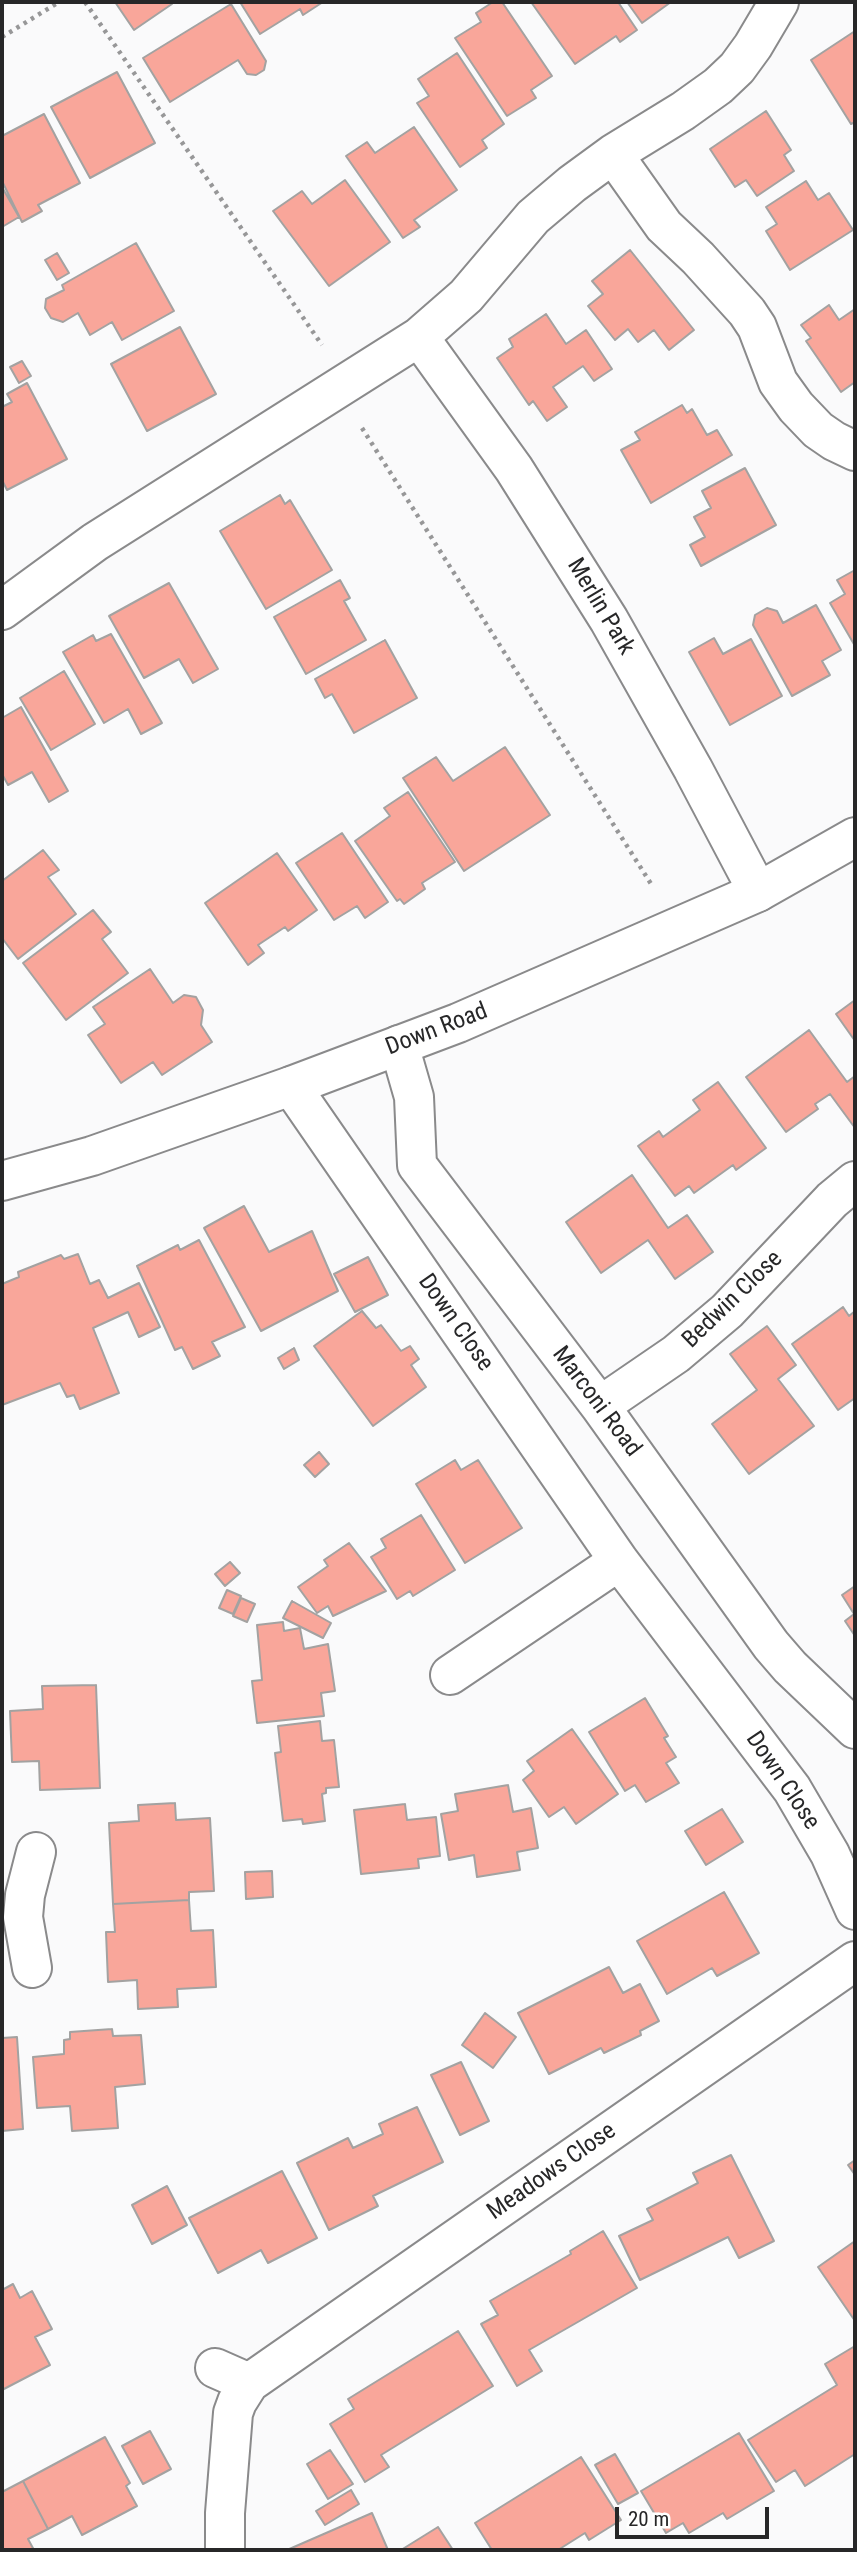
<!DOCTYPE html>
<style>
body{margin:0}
#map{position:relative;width:857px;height:2552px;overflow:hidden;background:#fafafb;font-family:"Roboto Condensed",sans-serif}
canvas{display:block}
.frame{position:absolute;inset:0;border:4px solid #272728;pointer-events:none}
.scale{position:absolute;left:615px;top:2507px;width:154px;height:32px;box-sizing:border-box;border:4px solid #272728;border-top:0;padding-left:9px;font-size:21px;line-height:24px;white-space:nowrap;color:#272728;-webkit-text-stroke:5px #fff;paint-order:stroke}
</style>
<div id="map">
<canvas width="857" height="2552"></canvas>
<div class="frame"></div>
<div class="scale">20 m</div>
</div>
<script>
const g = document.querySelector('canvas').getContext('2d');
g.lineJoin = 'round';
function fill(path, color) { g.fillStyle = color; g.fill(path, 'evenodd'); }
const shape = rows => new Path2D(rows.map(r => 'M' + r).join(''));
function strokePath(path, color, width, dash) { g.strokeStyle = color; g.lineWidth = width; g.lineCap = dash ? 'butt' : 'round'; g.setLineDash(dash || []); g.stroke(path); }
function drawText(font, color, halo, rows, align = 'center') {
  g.font = font + ' "Roboto Condensed",sans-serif'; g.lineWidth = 5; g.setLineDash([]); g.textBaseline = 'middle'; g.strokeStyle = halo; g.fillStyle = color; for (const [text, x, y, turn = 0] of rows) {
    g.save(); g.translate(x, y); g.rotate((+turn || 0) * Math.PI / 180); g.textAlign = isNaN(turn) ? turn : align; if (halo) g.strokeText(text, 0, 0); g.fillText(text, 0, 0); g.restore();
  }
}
const building = shape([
 [115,2,171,2,172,4,134,30,115,2],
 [240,2,323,2,303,15,300,9,260,34,240,2],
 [493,2,502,2,552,76,531,90,536,98,507,116,455,38,481,22,476,13,493,2],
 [531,2,618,2,637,30,620,42,616,36,575,64,531,2],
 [627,2,671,2,642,23,627,2],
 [231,4,266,61,264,70,256,75,247,74,238,60,170,102,143,58,231,4],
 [855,31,855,122,851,124,811,60,855,31],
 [457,53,504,124,482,140,487,148,460,167,417,103,429,96,418,79,457,53],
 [117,72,155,143,90,178,51,107,117,72],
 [766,111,791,150,784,155,794,171,757,196,746,180,735,187,710,149,766,111],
 [44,114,80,183,38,205,42,211,22,222,2,181,2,136,44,114],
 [414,127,457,190,414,220,420,227,403,238,346,156,367,142,375,153,414,127],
 [345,180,390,242,329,286,273,211,302,191,312,204,345,180],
 [806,181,818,200,829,193,853,230,790,270,766,231,777,224,766,207,806,181],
 [2,187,19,217,2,227,2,187],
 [136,243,174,311,122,340,112,322,90,335,78,313,63,322,51,318,45,308,46,299,64,290,62,285,136,243],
 [630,250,694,330,669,350,654,330,638,342,628,329,615,340,588,306,603,294,592,281,630,250],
 [57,253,69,273,57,280,45,260,57,253],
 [829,305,839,320,855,309,855,382,841,392,806,341,811,338,801,325,829,305],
 [546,314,566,344,586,330,612,369,594,381,583,366,553,387,567,407,547,421,533,401,529,405,497,358,513,347,509,339,546,314],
 [180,327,216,394,147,431,111,364,180,327],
 [22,361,31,376,19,383,10,367,22,361],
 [27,383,67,459,7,490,2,480,2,407,12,402,7,394,27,383],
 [682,405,687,413,692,409,707,435,717,430,732,455,651,503,621,450,640,440,635,432,682,405],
 [745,468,776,525,701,566,690,545,705,537,694,517,711,508,702,491,745,468],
 [280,495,285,504,290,500,332,570,266,609,220,531,280,495],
 [855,570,855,646,830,603,845,594,837,580,855,570],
 [340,580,350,598,344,601,366,640,306,674,274,617,340,580],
 [169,583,218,669,193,683,179,659,144,678,109,616,169,583],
 [816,605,841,650,822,661,830,675,792,696,753,625,755,615,767,608,777,611,783,623,816,605],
 [111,634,162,723,141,734,128,709,104,723,63,652,93,635,96,641,111,634],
 [714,638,723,654,751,639,782,696,730,725,689,652,714,638],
 [385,640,417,698,354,733,332,694,325,698,315,679,385,640],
 [64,671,95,724,51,750,20,698,64,671],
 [21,707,68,791,49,802,32,772,8,785,2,774,2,718,21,707],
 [505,747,550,815,464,871,403,778,436,757,453,781,505,747],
 [408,792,455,862,422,883,425,889,404,904,400,899,397,901,355,841,390,816,384,808,408,792],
 [342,833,388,902,365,918,357,906,334,920,296,863,342,833],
 [43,850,59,870,48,877,76,914,18,959,2,938,2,881,43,850],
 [277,853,317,910,288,931,285,927,258,945,264,953,248,965,205,903,277,853],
 [93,910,111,932,102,939,128,973,66,1020,23,963,93,910],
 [150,969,173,1003,184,995,196,997,203,1010,201,1025,212,1042,162,1075,153,1062,121,1083,88,1035,105,1024,93,1007,150,969],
 [855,1000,855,1041,836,1014,855,1000],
 [809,1030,847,1082,855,1076,855,1128,830,1094,815,1104,818,1109,786,1132,746,1077,809,1030],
 [718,1082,766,1148,736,1170,733,1165,694,1193,689,1186,675,1196,638,1146,659,1131,663,1137,700,1110,693,1100,718,1082],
 [632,1175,668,1228,687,1215,713,1252,675,1279,648,1240,601,1273,566,1222,632,1175],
 [244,1206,269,1252,312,1231,338,1291,261,1331,204,1228,244,1206],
 [199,1240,245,1327,212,1342,220,1356,193,1369,182,1347,175,1350,137,1266,178,1245,180,1250,199,1240],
 [78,1254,90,1284,99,1280,108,1298,139,1283,160,1327,139,1337,128,1312,93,1328,119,1393,80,1409,74,1395,67,1397,60,1383,2,1405,2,1284,19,1277,18,1272,61,1255,64,1259,78,1254],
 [368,1257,388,1295,355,1312,334,1274,368,1257],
 [843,1307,849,1316,855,1311,855,1398,838,1410,792,1344,843,1307],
 [362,1311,376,1328,381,1325,401,1351,410,1346,419,1359,411,1365,426,1387,373,1426,314,1346,362,1311],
 [767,1326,796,1365,778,1379,814,1426,749,1474,712,1424,757,1390,730,1354,767,1326],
 [294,1348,299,1360,284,1369,278,1358,294,1348],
 [319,1452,329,1464,315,1477,304,1465,319,1452],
 [455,1460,461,1470,478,1460,522,1528,465,1563,416,1484,455,1460],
 [421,1515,455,1570,413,1596,410,1591,397,1599,371,1557,386,1548,381,1539,421,1515],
 [349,1543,386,1591,333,1616,328,1606,317,1613,298,1587,328,1566,324,1560,349,1543],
 [230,1562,240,1573,225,1586,215,1574,230,1562],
 [855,1586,855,1636,845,1621,854,1614,842,1595,855,1586],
 [227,1590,241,1596,233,1614,219,1608,227,1590],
 [241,1598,255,1604,247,1622,233,1616,241,1598],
 [292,1601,331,1623,323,1638,283,1618,292,1601],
 [283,1622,284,1631,300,1628,304,1649,328,1644,335,1691,321,1693,324,1716,257,1723,252,1681,262,1680,257,1625,283,1622],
 [96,1685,100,1788,40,1790,39,1761,12,1762,10,1711,43,1709,42,1686,96,1685],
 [645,1698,668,1736,664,1738,676,1757,666,1763,679,1783,646,1802,635,1785,625,1791,589,1732,645,1698],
 [320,1721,322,1741,334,1740,339,1787,326,1788,326,1793,322,1794,325,1821,303,1824,302,1819,283,1821,275,1753,281,1752,278,1726,320,1721],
 [572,1729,618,1794,576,1824,564,1807,549,1817,523,1780,534,1771,527,1761,572,1729],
 [508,1785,513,1812,531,1808,538,1848,517,1852,520,1870,477,1877,474,1855,449,1860,441,1814,458,1811,455,1794,508,1785],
 [175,1803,176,1820,210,1818,214,1891,189,1892,189,1900,113,1904,109,1823,139,1821,138,1805,175,1803],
 [405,1804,407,1820,436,1817,440,1856,418,1859,419,1868,361,1874,354,1810,405,1804],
 [722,1809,743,1842,706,1865,685,1831,722,1809],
 [272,1871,273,1897,246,1899,245,1872,272,1871],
 [724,1892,759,1953,717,1976,712,1968,667,1994,637,1941,724,1892],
 [189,1900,191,1931,213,1930,216,1987,177,1989,178,2007,138,2009,137,1980,108,1982,106,1932,115,1932,113,1904,189,1900],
 [609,1967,623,1993,640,1984,659,2021,640,2031,641,2035,604,2053,601,2048,549,2074,518,2013,609,1967],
 [485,2013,516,2037,493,2068,462,2045,485,2013],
 [112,2029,113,2036,141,2035,145,2084,115,2087,118,2128,72,2131,70,2106,37,2108,33,2057,64,2054,64,2040,70,2039,70,2032,112,2029],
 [17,2037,23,2129,2,2131,2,2038,17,2037],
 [461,2062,489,2121,460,2135,431,2075,461,2062],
 [417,2107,443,2162,373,2196,378,2206,329,2230,297,2163,348,2138,353,2148,383,2134,379,2124,417,2107],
 [731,2155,774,2241,739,2258,728,2237,640,2280,619,2236,653,2220,647,2209,698,2183,693,2173,731,2155],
 [855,2160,855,2175,848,2165,855,2160],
 [282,2171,317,2238,268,2263,261,2250,218,2273,189,2218,282,2171],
 [167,2186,187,2225,152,2244,132,2205,167,2186],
 [603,2231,637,2288,529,2350,542,2371,517,2386,481,2324,498,2315,490,2301,571,2254,570,2251,603,2231],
 [855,2241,855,2321,818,2267,855,2241],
 [13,2284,20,2298,32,2291,52,2329,35,2337,50,2365,2,2390,2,2290,13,2284],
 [458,2331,493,2386,381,2455,389,2467,365,2482,330,2424,354,2409,348,2399,458,2331],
 [855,2346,855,2454,805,2486,795,2470,776,2482,748,2440,837,2385,825,2364,855,2346],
 [150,2431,171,2469,143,2484,122,2446,150,2431],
 [739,2433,774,2491,727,2519,723,2513,689,2533,683,2523,666,2533,641,2491,739,2433],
 [105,2437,130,2483,126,2486,137,2506,82,2535,72,2516,48,2529,23,2481,105,2437],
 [330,2450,353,2484,328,2499,307,2464,330,2450],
 [615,2454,638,2493,618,2504,595,2465,615,2454],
 [581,2457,621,2520,589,2540,585,2533,558,2550,492,2550,475,2523,581,2457],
 [23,2481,48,2529,28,2539,34,2550,2,2550,2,2492,23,2481],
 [351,2490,359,2504,325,2525,316,2511,351,2490],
 [372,2513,388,2550,287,2550,372,2513],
 [438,2527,453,2550,401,2550,438,2527]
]);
fill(building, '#f9a69a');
strokePath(building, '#a3a2a1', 2);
const street = shape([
 [613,154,664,226,698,258,747,312,757,327,778,382,796,407,818,430,834,441,855,451],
 [419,337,466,296,533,217,572,184,613,154,683,111,718,86,737,68,753,46,779,2],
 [2,610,95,542,419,337,514,469,609,620,693,769,758,892],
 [399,1045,414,1097,417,1165,600,1406,771,1645,790,1667,855,1729],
 [291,1086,619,1561,792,1789,830,1854,855,1910],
 [600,1406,676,1354,727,1311,832,1200,855,1181],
 [450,1675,619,1561],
 [32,1968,23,1917,25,1895,36,1852],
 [215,2368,249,2383],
 [225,2550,225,2513,233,2413,237,2402,249,2383,855,1961]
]);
const secondary = shape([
 [2,1181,92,1156,291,1086,458,1023,758,892,855,837]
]);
strokePath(street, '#8a8a8b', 42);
strokePath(secondary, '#8a8a8b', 42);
strokePath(shape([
 [85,2,322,345],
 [2,37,59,2],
 [362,428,653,887]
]), '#979798', 4.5, [3.5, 5]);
strokePath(street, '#fff', 38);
strokePath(secondary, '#fff', 38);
drawText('24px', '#272728', '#fff', [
 ["Merlin Park",600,607,59],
 ["Down Road",437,1030,-21],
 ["Bedwin Close",733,1300,-44],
 ["Down Close",455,1323,55],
 ["Marconi Road",596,1402,53],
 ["Down Close",782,1781,56],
 ["Meadows Close",552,2172,-35]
]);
</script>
